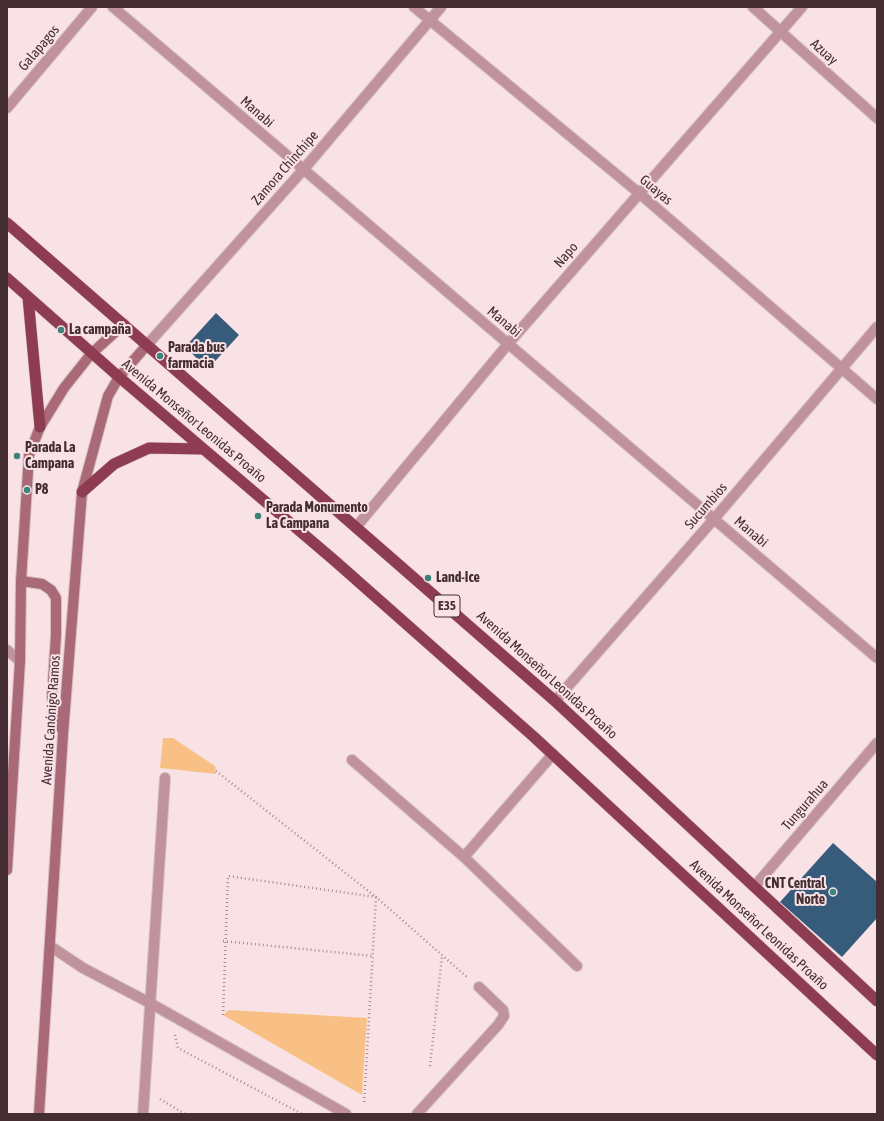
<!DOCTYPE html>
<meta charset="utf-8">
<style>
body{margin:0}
#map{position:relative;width:884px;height:1121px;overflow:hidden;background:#f9e2e6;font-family:"Asap Condensed",sans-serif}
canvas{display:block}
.frame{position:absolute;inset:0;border:8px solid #442e33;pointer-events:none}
</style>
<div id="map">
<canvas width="884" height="1121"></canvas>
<div class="frame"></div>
</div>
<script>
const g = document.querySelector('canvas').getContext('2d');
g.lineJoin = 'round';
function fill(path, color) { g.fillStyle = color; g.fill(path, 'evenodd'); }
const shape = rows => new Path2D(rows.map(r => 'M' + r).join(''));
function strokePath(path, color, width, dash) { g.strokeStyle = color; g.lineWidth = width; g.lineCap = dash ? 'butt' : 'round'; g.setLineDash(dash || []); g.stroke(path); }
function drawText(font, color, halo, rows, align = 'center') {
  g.font = font + ' "Asap Condensed",sans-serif'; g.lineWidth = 4; g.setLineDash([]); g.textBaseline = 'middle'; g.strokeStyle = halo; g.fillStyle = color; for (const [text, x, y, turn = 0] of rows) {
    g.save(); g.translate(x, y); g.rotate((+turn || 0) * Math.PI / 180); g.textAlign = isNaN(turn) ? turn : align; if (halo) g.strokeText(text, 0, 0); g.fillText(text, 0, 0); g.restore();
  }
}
fill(shape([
 [163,738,173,738,215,766,216,774,160,768],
 [229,1010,367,1018,362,1095,223,1015]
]), '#f9c086');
fill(shape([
 [216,313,239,335,208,369,185,347],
 [833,843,877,882,877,918,842,957,780,902]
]), '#375b7a');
const minor = shape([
 [113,7,877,658],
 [414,7,639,193,877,399],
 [753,7,877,118],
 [7,108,92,7],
 [147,345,303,170,441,7],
 [357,526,508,344,802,7],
 [7,650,20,661],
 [555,701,714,519,877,327],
 [352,760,464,857,577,966],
 [464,857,553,754],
 [755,886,877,743],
 [50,946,83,968,150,1003,346,1114],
 [143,1114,165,778],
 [417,1114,498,1025,504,1016,503,1010,479,987]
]);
const secondary = shape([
 [21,581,42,584,51,590,56,598,56,635,52,698,61,728],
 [7,870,20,661,21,581,29,455,40,427,64,388,91,354,124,324],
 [39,1114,63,734,82,492,108,396,119,377,147,345]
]);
const trunk = shape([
 [7,223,555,701,877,1001],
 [7,278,119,377,335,561,534,737,877,1055],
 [28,297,40,427],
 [82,492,114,464,149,448,203,449]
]);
strokePath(minor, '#d5bec2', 12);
strokePath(secondary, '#d5bec2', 12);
strokePath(trunk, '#d5bec2', 12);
strokePath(shape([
 [216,771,376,897,364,1105],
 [223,941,373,956],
 [223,1015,228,876,376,897,468,978],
 [175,1035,178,1048,302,1114],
 [430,1066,442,956],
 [160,1099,185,1114]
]), '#a38c91', 2.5, [1, 3]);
strokePath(minor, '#c0939c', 10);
strokePath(secondary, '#a96977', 10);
strokePath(trunk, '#8e3c52', 11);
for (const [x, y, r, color] of [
 [61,330,4,"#3c837b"],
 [160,356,4,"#3c837b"],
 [17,456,4,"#3c837b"],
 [27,490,4,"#3c837b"],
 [258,516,4,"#3c837b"],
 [428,578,4,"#3c837b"],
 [833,892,4,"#3c837b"]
]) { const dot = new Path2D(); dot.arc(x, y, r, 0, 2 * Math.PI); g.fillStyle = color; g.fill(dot); strokePath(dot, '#f9e2e6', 1.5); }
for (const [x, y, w] of [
 [447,606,26]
]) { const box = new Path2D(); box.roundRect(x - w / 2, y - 11, w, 22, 3); g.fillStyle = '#f9e2e6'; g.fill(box); strokePath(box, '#442e33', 1); }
drawText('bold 13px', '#442e33', null, [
 ["E35",447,606]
]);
drawText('14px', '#442e33', '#f9e2e6', [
 ["Galapagos",39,48,-50],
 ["Azuay",824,52,42],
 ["Manabi",257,112,41],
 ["Zamora Chinchipe",285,168,-49],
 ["Guayas",656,190,40],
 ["Napo",566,255,-49],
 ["Manabi",504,322,40],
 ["Avenida Monseñor Leonidas Proaño",194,421,40],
 ["Sucumbios",706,506,-49],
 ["Manabi",751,532,40],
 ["Avenida Monseñor Leonidas Proaño",547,675,42],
 ["Avenida Canónigo Ramos",51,720,-86],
 ["Tungurahua",805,805,-49],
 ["Avenida Monseñor Leonidas Proaño",759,925,43]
]);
drawText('bold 14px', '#442e33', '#f9e2e6', [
 ["La campaña",69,330],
 ["Parada bus",168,348],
 ["farmacia",168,364],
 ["Parada La",25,448],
 ["Campana",25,464],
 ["P8",35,490],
 ["Parada Monumento",266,508],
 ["La Campana",266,524],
 ["Land-Ice",436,578],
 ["CNT Central",825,884,"right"],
 ["Norte",825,900,"right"]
], 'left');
</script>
